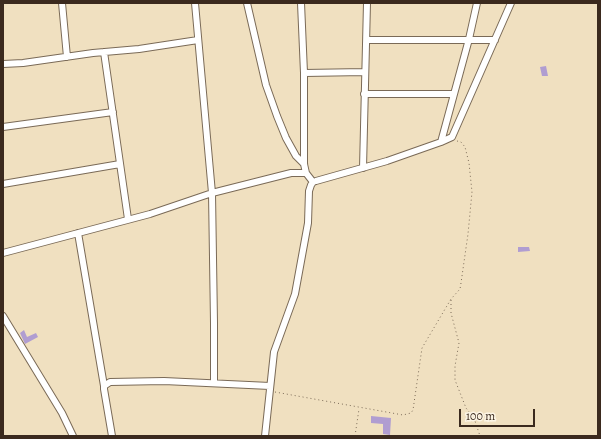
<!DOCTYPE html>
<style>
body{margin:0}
#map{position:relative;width:601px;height:439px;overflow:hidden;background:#f0e0c0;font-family:Alegreya,serif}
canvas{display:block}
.frame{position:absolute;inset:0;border:4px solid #3b2a1e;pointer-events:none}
.scale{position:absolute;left:459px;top:409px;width:76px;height:18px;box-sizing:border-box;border:2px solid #3b2a1e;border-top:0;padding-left:5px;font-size:12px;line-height:14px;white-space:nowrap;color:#3b2a1e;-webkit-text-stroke:3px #fcf5e5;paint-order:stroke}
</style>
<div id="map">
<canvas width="601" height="439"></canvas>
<div class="frame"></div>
<div class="scale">100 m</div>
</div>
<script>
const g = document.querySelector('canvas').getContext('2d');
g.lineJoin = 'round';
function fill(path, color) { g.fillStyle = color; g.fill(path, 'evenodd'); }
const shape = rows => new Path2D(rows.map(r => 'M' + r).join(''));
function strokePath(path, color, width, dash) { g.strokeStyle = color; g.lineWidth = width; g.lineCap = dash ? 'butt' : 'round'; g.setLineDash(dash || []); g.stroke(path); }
fill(shape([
 [546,66,548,76,542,76,540,67],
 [518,247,529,247,530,251,518,252],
 [24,330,27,337,36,333,38,337,25,344,20,333],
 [371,416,391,418,390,435,383,434,383,424,371,423]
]), '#b09dd1');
const minor = shape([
 [62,3,67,57],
 [195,3,212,193,214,323,214,383],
 [247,3,266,85,277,116,286,138,296,156,304,164],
 [301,3,304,73,304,164,306,173,313,182],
 [367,40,495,40],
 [104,52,128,219],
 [3,64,23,63,93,53,139,49,198,40],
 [304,73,365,72],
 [364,94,454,94],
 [3,127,113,112],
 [441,142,469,39,477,3],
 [363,168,367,3],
 [3,184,120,164],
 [78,233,104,386],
 [3,253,150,214,212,193,291,173,306,173],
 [3,316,62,413,73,436],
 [112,436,104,389,104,386,110,382,164,381,270,386],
 [265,436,274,352,295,294,308,223,309,191,311,185,313,182,316,181,387,161,441,142,452,137,511,3]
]);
strokePath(minor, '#7a6a57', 8);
strokePath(shape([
 [451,300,451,313,459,343,455,366,455,380,466,408,474,418,480,436],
 [275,392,403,415,411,413,413,410,422,348,451,299,460,289,461,283,468,234,472,192,469,163,465,147,461,142,457,141],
 [355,436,359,409]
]), '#7a6a57', 1, [1, 3]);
strokePath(minor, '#fff', 6);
</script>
